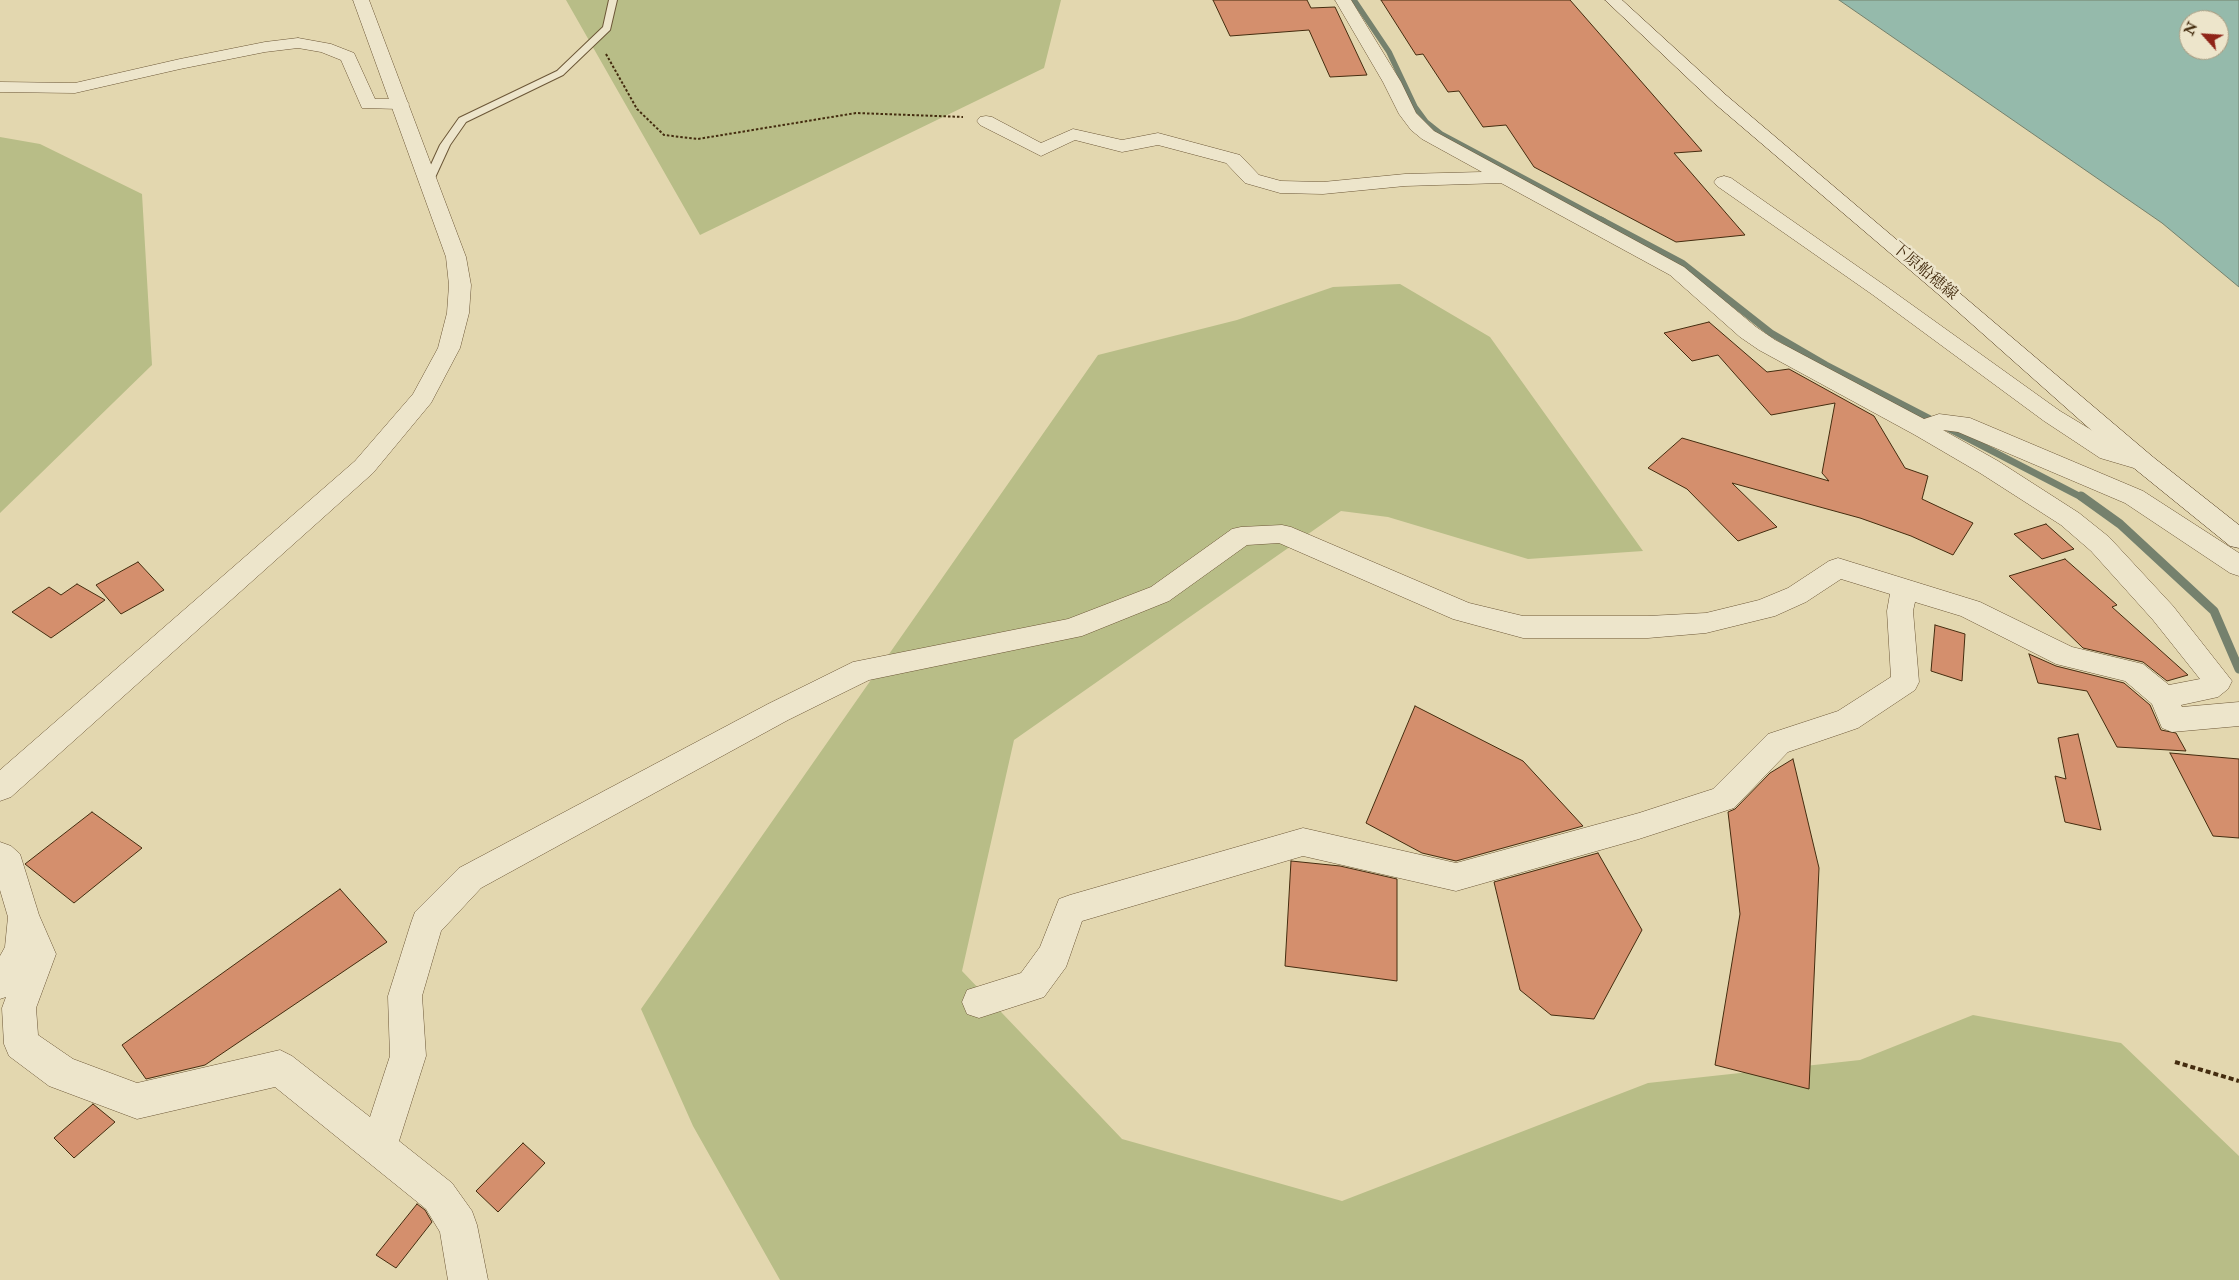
<!DOCTYPE html>
<meta charset="utf-8">
<style>
body{margin:0}
#map{position:relative;width:2239px;height:1280px;overflow:hidden;background:#e3d7af;font-family:"IM FELL Double Pica",serif}
canvas{display:block}
.north{position:absolute;left:2179px;top:10px;width:50px;height:50px;box-sizing:border-box;background:#ede5cb;border:1px solid #a99b80;border-radius:50%;rotate:296deg;font-size:14px;font-weight:700;line-height:20px;text-align:center;color:#442c0f}
.north::after{content:'';display:block;margin:auto;width:18px;height:22px;background:#8f2418;clip-path:polygon(50% 0,100% 100%,50% 72%,0 100%)}
</style>
<div id="map">
<canvas width="2239" height="1280"></canvas>
<div class="north">N</div>
</div>
<script>
const g = document.querySelector('canvas').getContext('2d');
g.lineJoin = 'round';
function fill(path, color) { g.fillStyle = color; g.fill(path, 'evenodd'); }
const shape = rows => new Path2D(rows.map(r => 'M' + r).join(''));
function strokePath(path, color, width, dash) { g.strokeStyle = color; g.lineWidth = width; g.lineCap = dash ? 'butt' : 'round'; g.setLineDash(dash || []); g.stroke(path); }
function drawText(font, color, halo, rows, align = 'center') {
  g.font = font + ' "IM FELL Double Pica","Noto Serif JP",serif'; g.lineWidth = 5; g.setLineDash([]); g.textBaseline = 'middle'; g.strokeStyle = halo; g.fillStyle = color; for (const [text, x, y, turn = 0] of rows) {
    g.save(); g.translate(x, y); g.rotate((+turn || 0) * Math.PI / 180); g.textAlign = isNaN(turn) ? turn : align; if (halo) g.strokeText(text, 0, 0); g.fillText(text, 0, 0); g.restore();
  }
}
fill(shape([
 [566,0,1061,0,1044,68,700,235],
 [0,137,40,144,142,194,152,365,0,513],
 [1400,284,1490,337,1643,551,1528,559,1388,517,1341,511,1014,740,962,971,1122,1139,1342,1201,1648,1083,1860,1060,1973,1015,2121,1043,2239,1156,2239,1280,780,1280,693,1126,641,1009,1098,355,1237,320,1333,287]
]), '#b8bd87');
const water = shape([
 [1839,0,2239,0,2239,287,2162,223,1839,0],
 [2189,20,2219,20,2219,50,2189,50,2189,20]
]);
fill(water, '#95baab');
strokePath(water, '#75816d', 1);
strokePath(shape([
 [1354,0,1389,52,1415,107,1426,122,1441,134,1604,221]
]), '#75816d', 5.5);
strokePath(shape([
 [1601,220,1682,263,1771,333,1826,365,2083,498]
]), '#75816d', 7);
strokePath(shape([
 [2081,496,2120,524,2214,611,2239,669]
]), '#75816d', 9);
const building = shape([
 [1213,0,1307,0,1311,8,1335,7,1367,75,1330,77,1309,30,1230,36,1213,0],
 [1381,0,1570,0,1702,151,1674,153,1745,235,1676,242,1534,167,1506,125,1483,127,1459,91,1448,92,1423,54,1416,55,1381,0],
 [1709,322,1767,372,1789,369,1874,416,1905,468,1928,476,1922,499,1973,523,1953,555,1911,536,1860,518,1732,483,1777,527,1738,541,1687,489,1648,468,1682,438,1829,481,1822,473,1835,403,1771,415,1718,355,1692,361,1664,333,1709,322],
 [2046,524,2074,549,2042,559,2014,534,2046,524],
 [2065,559,2117,605,2112,607,2188,675,2167,681,2143,662,2083,648,2009,576,2065,559],
 [138,562,164,590,121,614,96,585,138,562],
 [77,584,105,600,51,638,12,612,49,587,61,595,77,584],
 [1935,625,1965,634,1962,681,1931,671,1935,625],
 [2029,654,2056,666,2124,683,2150,705,2161,730,2176,733,2186,751,2117,747,2087,691,2038,683,2029,654],
 [1415,706,1523,761,1583,826,1456,861,1422,853,1366,823,1415,706],
 [2078,734,2101,830,2065,822,2055,776,2066,779,2058,738,2078,734],
 [2170,753,2239,759,2239,838,2213,836,2170,753],
 [1793,759,1819,868,1809,1089,1715,1065,1740,914,1728,812,1735,809,1770,773,1793,759],
 [92,812,142,848,74,903,25,864,92,812],
 [1598,853,1642,930,1594,1019,1551,1015,1520,990,1494,882,1598,853],
 [1291,861,1340,866,1397,879,1397,981,1285,966,1291,861],
 [340,889,387,942,205,1065,146,1079,122,1045,340,889],
 [93,1104,115,1122,74,1158,54,1138,93,1104],
 [523,1143,545,1163,498,1212,476,1191,523,1143],
 [417,1204,425,1210,432,1222,396,1268,376,1255,417,1204]
]);
fill(building, '#d48f6d');
strokePath(building, '#442c0f', 1);
const service = shape([
 [609,0,617,0,610,30,563,75,466,122,450,145,433,182,432,184,424,184,423,182,440,145,459,118,557,71,603,27,609,0]
]);
const minor = shape([
 [1335,0,1351,0,1401,82,1416,113,1434,131,1684,267,1756,327,1775,340,1924,419,1939,414,1970,418,2143,491,2239,553,2239,576,2230,573,2125,503,1958,432,1943,430,1998,461,2079,513,2109,537,2173,606,2232,681,2228,689,2218,697,2181,705,2182,707,2239,702,2239,726,2172,732,2162,728,2152,704,2125,681,2056,664,1961,616,1915,602,1913,611,1919,682,1915,690,1858,728,1788,752,1734,808,1639,839,1456,891,1303,856,1082,921,1066,967,1044,997,979,1018,967,1014,962,1002,967,990,1021,973,1040,947,1059,899,1070,895,1303,828,1456,863,1639,813,1713,789,1768,734,1838,711,1891,677,1887,611,1890,594,1841,579,1806,602,1775,616,1706,633,1648,638,1523,638,1453,619,1279,543,1247,545,1169,601,1082,636,869,680,788,720,481,888,441,931,422,996,426,1056,399,1141,452,1183,472,1211,477,1225,488,1280,448,1280,440,1232,426,1209,275,1087,137,1119,49,1086,9,1056,4,1044,2,1008,6,997,0,999,0,956,5,947,8,917,0,890,0,842,11,846,20,854,39,915,56,954,36,1008,38,1035,73,1059,137,1083,280,1050,292,1056,370,1117,390,1056,388,996,411,923,415,912,459,868,768,704,853,662,1068,619,1151,587,1232,529,1241,527,1282,525,1291,527,1469,603,1523,616,1648,616,1706,613,1759,600,1788,588,1829,561,1838,558,1980,602,2072,647,2143,664,2169,685,2200,679,2153,620,2091,551,2061,525,1980,473,1915,435,1759,350,1740,337,1670,275,1501,183,1405,186,1323,194,1280,193,1245,183,1226,163,1158,145,1122,152,1075,140,1041,156,980,125,977,121,980,117,986,116,992,117,1041,143,1073,129,1122,140,1158,133,1240,155,1259,175,1281,181,1323,182,1405,174,1482,172,1422,139,1411,130,1399,114,1383,82,1335,0],
 [298,38,331,44,354,53,375,99,400,99,406,100,409,104,406,108,400,109,362,108,341,60,321,52,298,48,265,52,180,69,75,93,0,92,0,82,75,83,180,59,265,42,298,38],
 [1724,176,1731,178,1887,287,2060,411,2118,446,2153,457,2156,463,2153,469,2144,471,2100,458,2044,421,1873,295,1717,186,1714,182,1717,178,1724,176]
]);
const tertiary = shape([
 [353,0,369,0,466,257,471,285,469,313,460,348,431,403,373,473,11,797,0,801,0,770,355,461,413,394,438,348,447,313,449,285,446,257,353,0]
]);
const secondary = shape([
 [1605,0,1622,0,1726,95,2153,457,2239,525,2239,548,2230,546,2135,469,1938,294,1714,103,1605,0]
]);
strokePath(service, '#6c5737', 2);
strokePath(minor, '#6c5737', 1);
strokePath(tertiary, '#6c5737', 1);
strokePath(secondary, '#442c0f', 1);
strokePath(shape([
 [606,54,637,109,664,135,698,139,856,113,963,117]
]), '#442c0f', 2, [2.5, 2]);
strokePath(shape([
 [2175,1062,2239,1081]
]), '#442c0f', 4, [5, 3]);
fill(service, '#ede5cb');
fill(minor, '#ede5cb');
fill(tertiary, '#ede5cb');
fill(secondary, '#ede5cb');
drawText('16px', '#442c0f', '#ede5cb', [
 ["下原船穂線",1924,272,40]
]);
</script>
